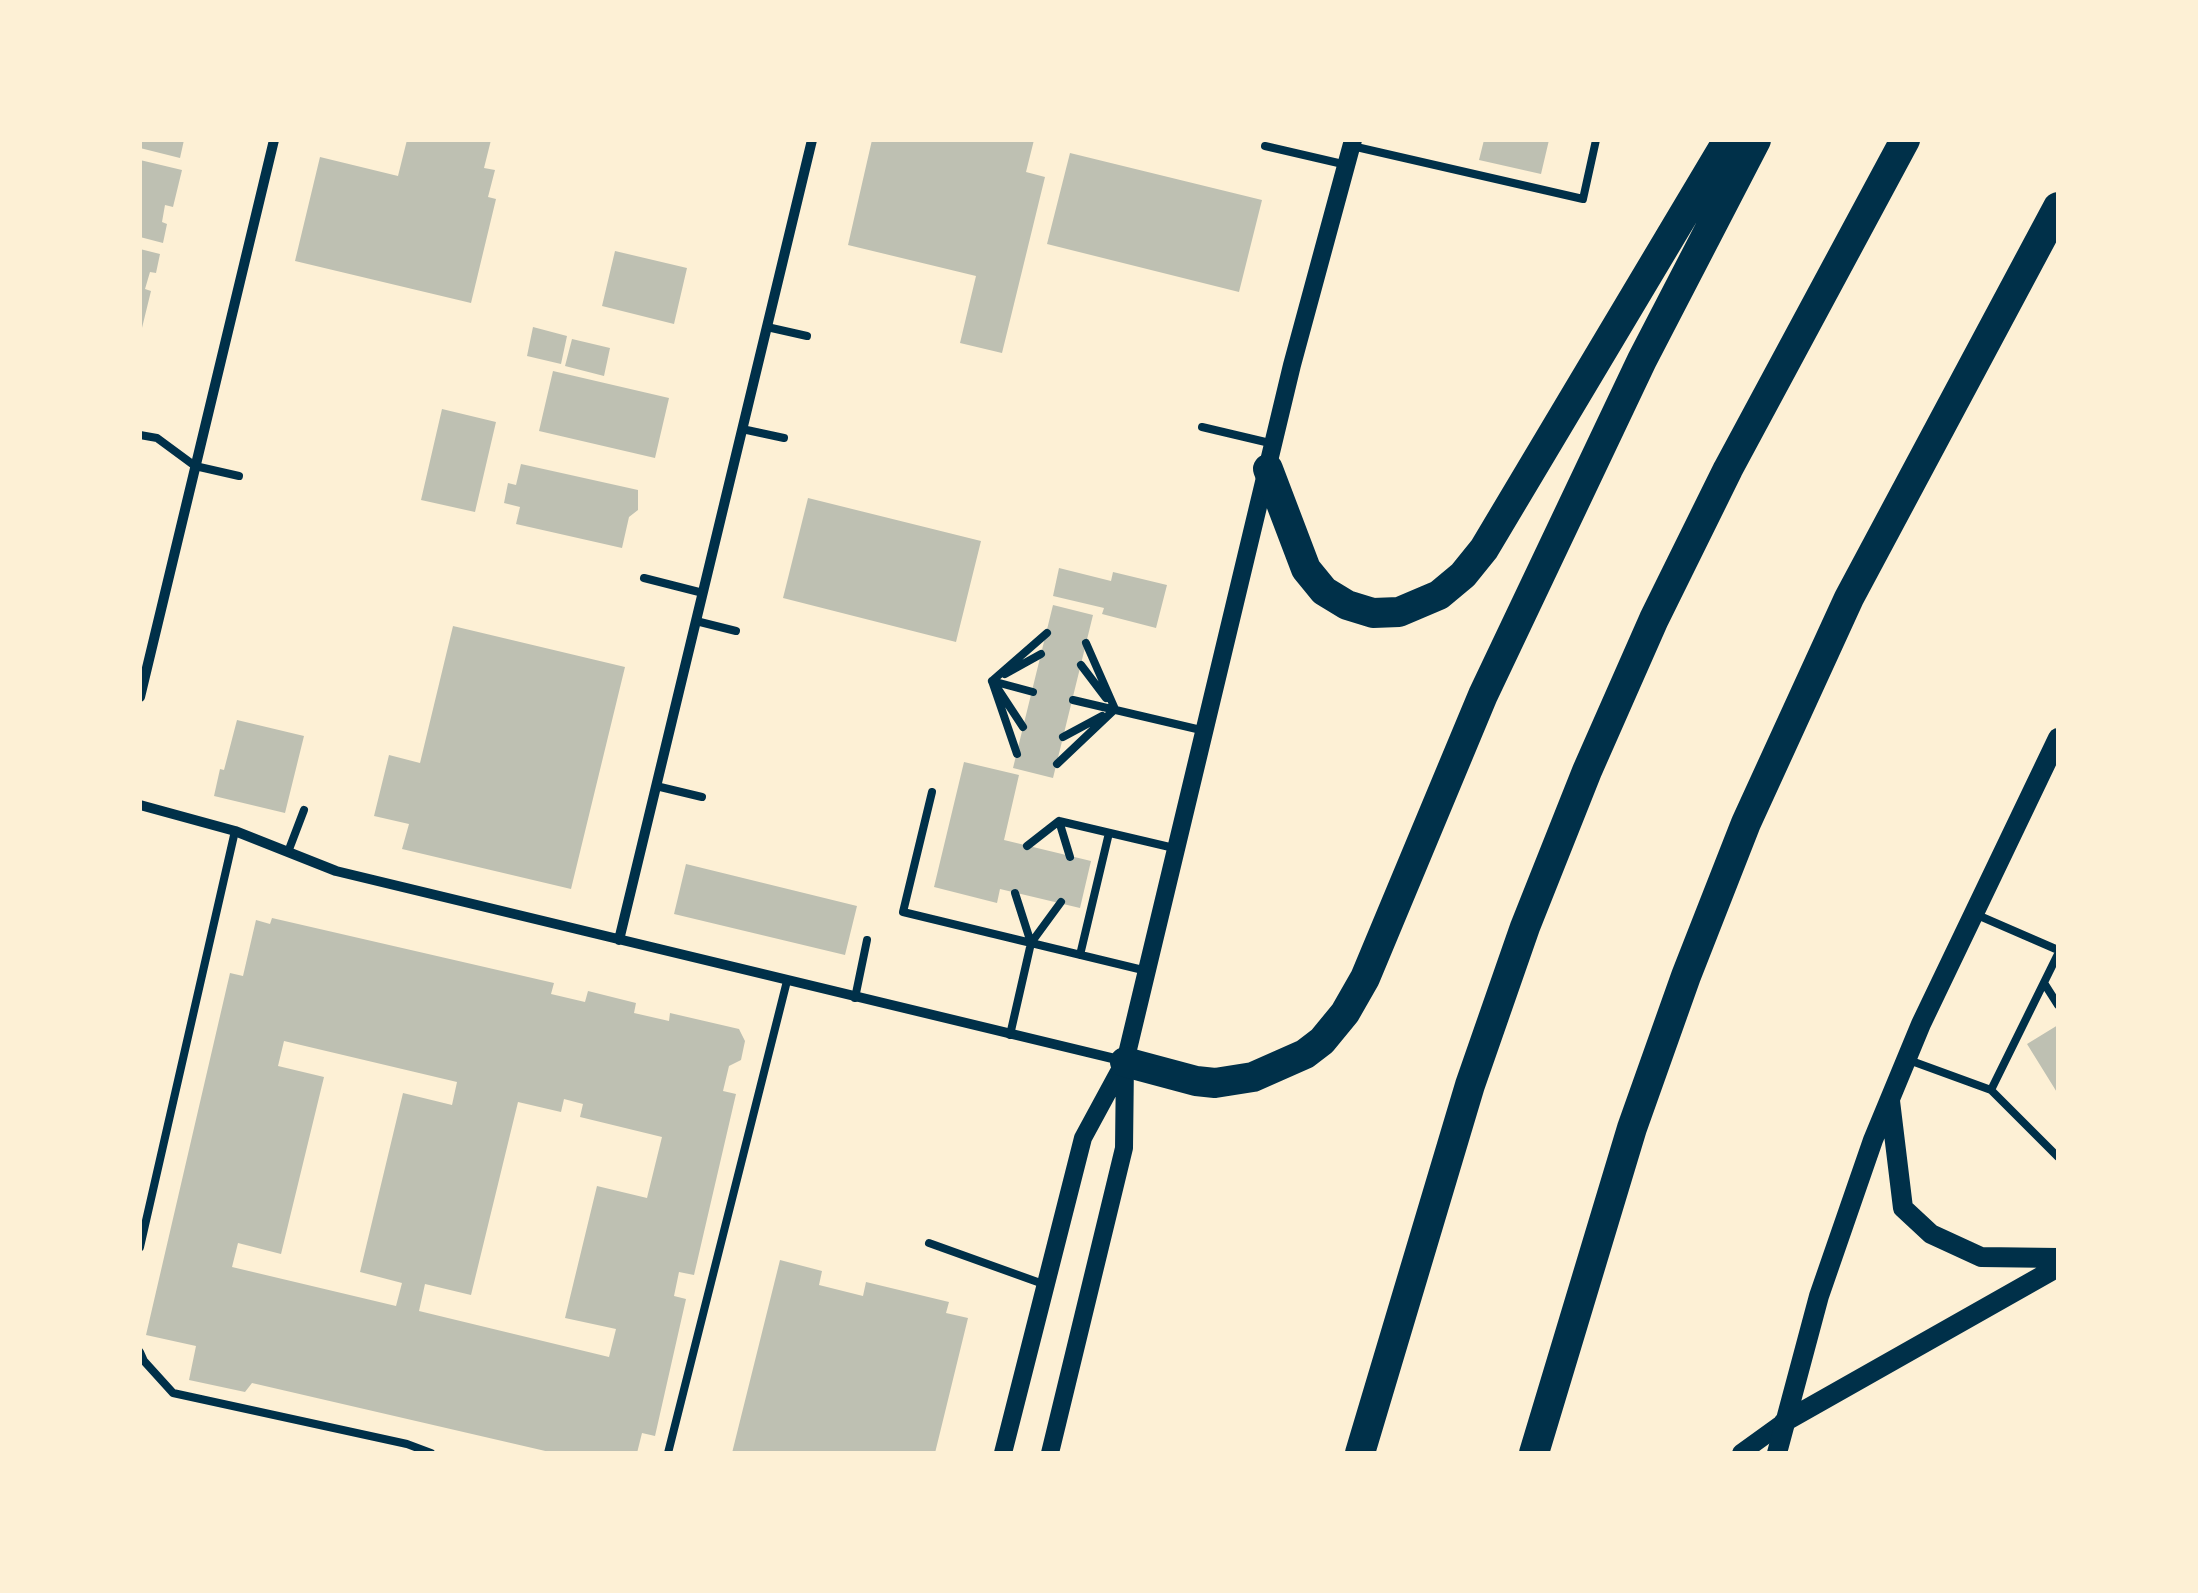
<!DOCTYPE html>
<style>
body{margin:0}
#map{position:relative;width:2198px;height:1593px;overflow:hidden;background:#fdf0d5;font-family:Rubik,sans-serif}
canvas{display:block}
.frame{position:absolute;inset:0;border:142px solid #fdf0d5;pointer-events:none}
</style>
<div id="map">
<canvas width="2198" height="1593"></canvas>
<div class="frame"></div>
</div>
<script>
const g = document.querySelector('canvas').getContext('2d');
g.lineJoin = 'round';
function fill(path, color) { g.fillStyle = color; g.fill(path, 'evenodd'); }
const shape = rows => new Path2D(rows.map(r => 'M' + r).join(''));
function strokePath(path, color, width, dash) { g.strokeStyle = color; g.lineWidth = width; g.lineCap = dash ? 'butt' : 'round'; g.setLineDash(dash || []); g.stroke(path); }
fill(shape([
 [140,140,184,140,180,158,140,148],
 [407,140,491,140,484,168,495,170,488,197,496,199,471,303,295,261,320,157,398,176],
 [872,140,1034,140,1026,172,1045,177,1002,353,960,343,976,276,848,245],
 [1484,140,1549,140,1541,174,1479,160],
 [1070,153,1262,200,1239,292,1047,244],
 [140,160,182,170,173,207,165,205,162,222,167,224,163,243,140,237],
 [140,249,160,254,156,273,150,272,145,289,151,291,141,332],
 [615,251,687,268,674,324,602,306],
 [533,327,567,336,561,364,527,356],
 [572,339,610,348,604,376,565,366],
 [553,371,669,398,655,458,539,431],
 [442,409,496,422,475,512,421,500],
 [521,464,638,490,638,510,629,517,622,548,516,524,520,507,504,503,508,483,516,485],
 [808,498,981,541,956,642,783,598],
 [1059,568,1111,581,1113,572,1167,585,1156,628,1102,614,1104,608,1053,596],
 [1053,605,1093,615,1053,778,1013,768],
 [453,626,625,667,571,889,402,849,409,824,374,816,389,755,420,763],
 [237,720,304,736,285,813,214,796,220,769,224,770],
 [964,762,1019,775,1004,840,1091,861,1080,908,1000,889,997,903,934,887],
 [686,864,857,906,845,955,674,914],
 [272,918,554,983,551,994,585,1002,588,991,636,1003,634,1013,669,1021,670,1013,739,1029,745,1041,741,1060,729,1066,723,1091,736,1094,694,1275,679,1272,674,1296,686,1299,655,1436,642,1433,637,1453,554,1453,252,1383,245,1392,189,1380,196,1346,146,1335,230,973,243,976,256,920,270,924],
 [284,1041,457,1082,452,1105,403,1093,360,1272,402,1283,396,1306,232,1267,238,1243,281,1254,324,1077,278,1066],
 [564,1099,583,1104,580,1117,662,1137,647,1198,597,1186,565,1318,616,1329,609,1357,419,1311,425,1284,471,1295,518,1102,561,1112],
 [2058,1025,2058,1094,2027,1044],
 [780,1260,822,1271,819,1285,863,1296,866,1282,949,1302,946,1313,968,1318,935,1453,732,1453]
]), '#bec0b2');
strokePath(shape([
 [1265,146,1347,165],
 [1352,146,1583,199,1596,140],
 [767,327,807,336],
 [1202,427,1274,444],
 [742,429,784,438],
 [140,435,157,438,195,466,239,476],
 [644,578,703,593],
 [696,621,736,631],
 [1086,643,1115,709],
 [1081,665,1106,698],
 [1005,674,1041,654],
 [992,681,1017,754],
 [992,681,1047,633],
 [992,681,1033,692],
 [998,689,1023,727],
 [1073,700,1201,730],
 [1063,737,1102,716],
 [1057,764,1115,709],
 [656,786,702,797],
 [932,792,903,912,1147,971],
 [1027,846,1059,821],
 [288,852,304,810],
 [1070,857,1059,821,1174,848],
 [1015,893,1031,943],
 [1975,914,2058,950],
 [1080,955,1109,833],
 [2044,983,2058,1005],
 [855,998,867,940],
 [1010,1035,1031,943,1061,902],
 [1906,1059,1991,1090,2058,1157],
 [1991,1090,2058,954],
 [929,1243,1046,1285],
 [140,1247,235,831],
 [140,1352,144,1361,173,1393,407,1444,431,1453],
 [668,1453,787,981]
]), '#003049', 8);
strokePath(shape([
 [140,697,274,140],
 [140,805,235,831,336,871,1124,1061],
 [619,940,812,140]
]), '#003049', 10);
strokePath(shape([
 [1003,1453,1083,1138,1122,1066],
 [1050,1453,1124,1148,1125,1062,1292,365,1353,140],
 [1741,1453,1784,1422]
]), '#003049', 18);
strokePath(shape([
 [1890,1101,1903,1208,1931,1234,1981,1257,2058,1258],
 [1784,1422,2058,1267],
 [1777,1453,1819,1296,1873,1140,1921,1024,2058,738]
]), '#003049', 20);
strokePath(shape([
 [1268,469,1306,569,1324,591,1347,605,1373,613,1399,612,1439,595,1463,575,1484,549,1728,140],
 [1125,1062,1196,1081,1215,1083,1253,1077,1305,1054,1322,1041,1345,1013,1365,978,1483,695,1642,360,1756,140],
 [1360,1453,1470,1085,1525,927,1587,771,1654,619,1728,469,1905,140],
 [1534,1453,1632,1128,1686,976,1746,823,1849,598,2058,207]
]), '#003049', 30);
</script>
